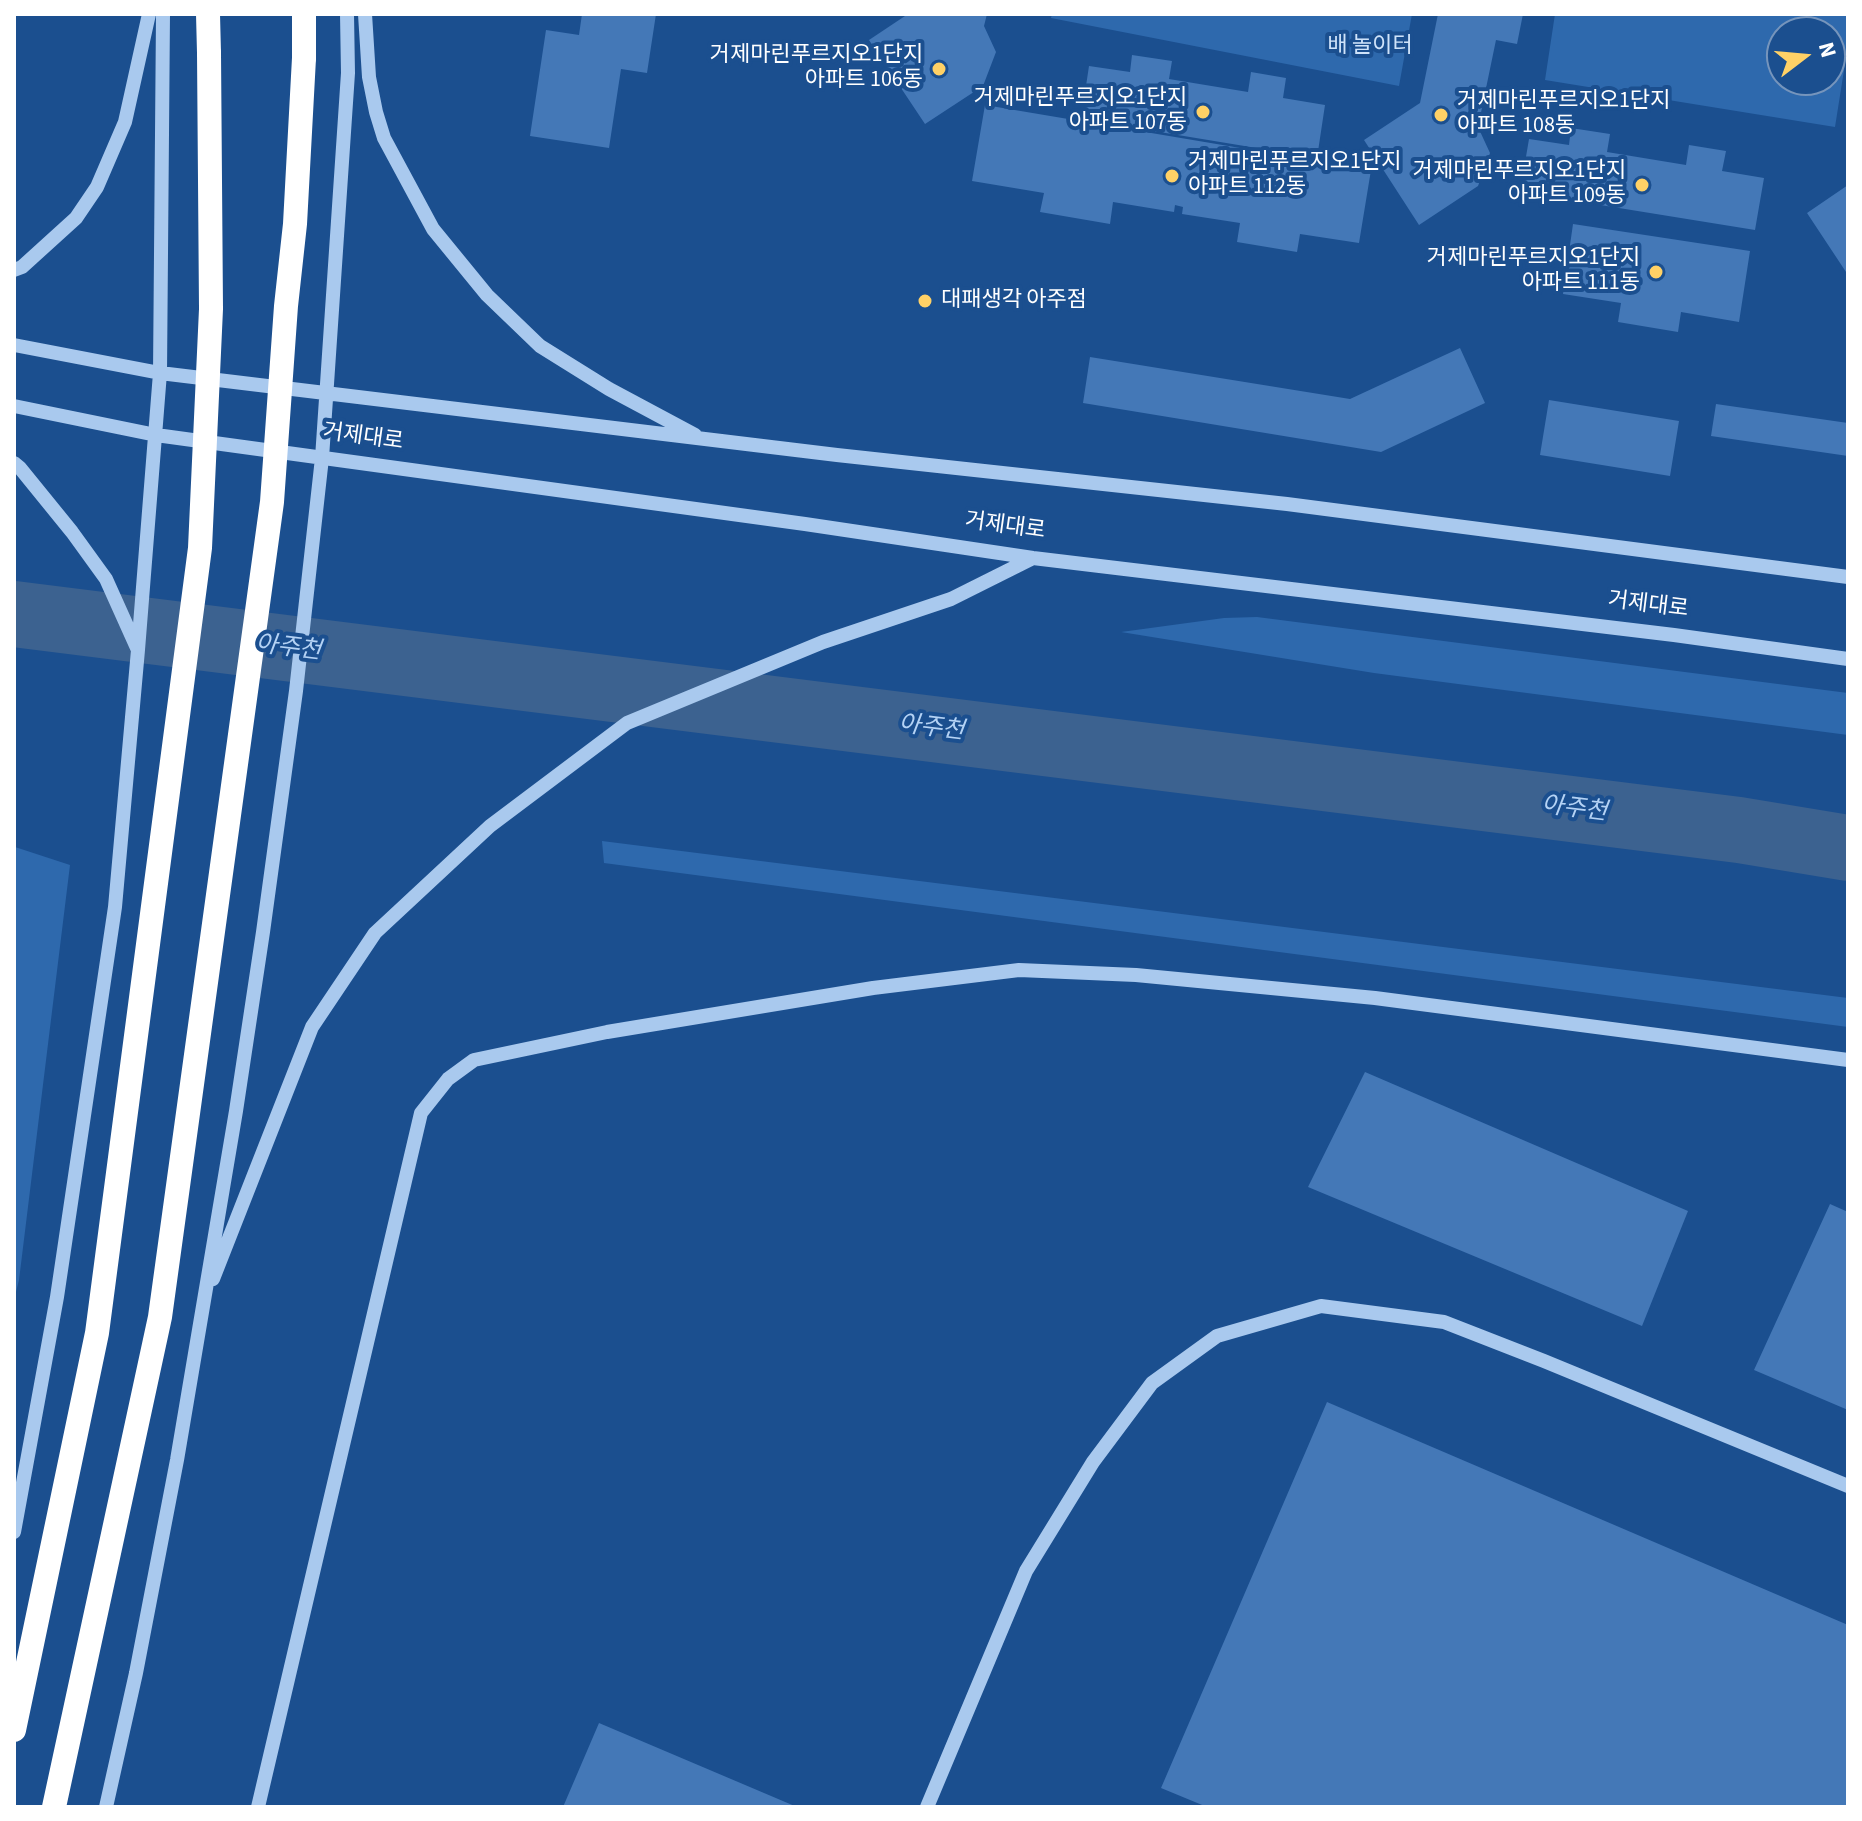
<!DOCTYPE html>
<meta charset="utf-8">
<style>
body{margin:0}
#map{position:relative;width:1862px;height:1821px;overflow:hidden;background:#1b4f8f;font-family:"Source Sans 3",sans-serif}
canvas{display:block}
.frame{position:absolute;inset:0;border:16px solid #fff;pointer-events:none}
.north{position:absolute;left:1766px;top:16px;width:80px;height:80px;box-sizing:border-box;background:#1b4f8f;border:2px solid #7695bc;border-radius:50%;rotate:74deg;font-size:22px;font-weight:700;line-height:32px;text-align:center;color:#fff}
.north::after{content:'';display:block;margin:auto;width:28px;height:36px;background:#ffd166;clip-path:polygon(50% 0,100% 100%,50% 72%,0 100%)}
</style>
<div id="map">
<canvas width="1862" height="1821"></canvas>
<div class="frame"></div>
<div class="north">N</div>
</div>
<script>
const g = document.querySelector('canvas').getContext('2d');
g.lineJoin = 'round';
function fill(path, color) { g.fillStyle = color; g.fill(path, 'evenodd'); }
const shape = rows => new Path2D(rows.map(r => 'M' + r).join(''));
function strokePath(path, color, width, dash) { g.strokeStyle = color; g.lineWidth = width; g.lineCap = dash ? 'butt' : 'round'; g.setLineDash(dash || []); g.stroke(path); }
function drawText(font, color, halo, rows, align = 'center') {
  g.font = font + ' "Source Sans 3","Noto Sans KR",sans-serif'; g.lineWidth = 8; g.setLineDash([]); g.textBaseline = 'middle'; g.strokeStyle = halo; g.fillStyle = color; for (const [text, x, y, turn = 0] of rows) {
    g.save(); g.translate(x, y); g.rotate((+turn || 0) * Math.PI / 180); g.textAlign = isNaN(turn) ? turn : align; if (halo) g.strokeText(text, 0, 0); g.fillText(text, 0, 0); g.restore();
  }
}
fill(shape([
 [1052,14,1412,14,1399,86,1051,18],
 [1555,14,1848,14,1848,45,1835,127,1545,80],
 [1830,32,1830,80,1782,80,1782,32],
 [1257,617,1848,693,1848,735,1374,673,1121,632,1224,618],
 [602,841,1848,998,1848,1027,604,863],
 [15,847,70,865,19,1280,14,1300]
]), '#2e69ad');
strokePath(shape([
 [14,614,1739,830,1848,848]
]), '#3c6290', 66);
fill(shape([
 [582,14,656,14,647,73,621,69,609,148,530,136,546,30,579,35],
 [908,14,987,14,984,26,996,52,983,86,925,124,869,40],
 [1438,14,1523,14,1517,44,1496,40,1478,127,1490,153,1478,186,1419,225,1364,140,1420,103],
 [1132,55,1172,61,1169,79,1248,92,1251,72,1286,78,1283,98,1325,105,1317,158,1081,119,1089,66,1130,72],
 [985,105,1371,170,1359,243,1300,234,1297,252,1237,242,1240,223,1182,214,1183,207,1175,205,1174,212,1113,202,1110,224,1040,212,1044,193,972,181],
 [1571,128,1610,134,1607,152,1686,165,1689,145,1726,151,1722,171,1764,178,1755,230,1520,192,1529,139,1569,145],
 [1848,185,1848,275,1807,213],
 [1573,224,1750,251,1739,322,1681,312,1678,332,1618,322,1621,303,1563,294],
 [1460,348,1485,403,1381,452,1083,403,1090,357,1350,399],
 [1549,400,1679,421,1670,476,1540,455],
 [1716,404,1848,423,1848,456,1711,436],
 [1365,1072,1688,1211,1642,1326,1308,1187],
 [1830,1204,1848,1212,1848,1410,1754,1370],
 [1327,1402,1848,1625,1848,1807,1207,1807,1161,1788],
 [599,1723,797,1807,563,1807]
]), '#4478b7');
strokePath(shape([
 [365,14,369,77,376,112,384,138,433,229,487,295,540,346,609,389,695,435],
 [14,270,22,267,76,218,97,187,125,122,149,14],
 [14,345,160,373,837,455,1287,504,1848,577],
 [14,406,156,435,805,524,1033,558,1674,635,1848,659],
 [14,463,20,468,72,532,106,579,137,648],
 [213,1279,312,1027,375,933,490,826,627,723,823,642,951,599,1033,558],
 [14,1532,57,1297,115,907,138,650,160,373,163,14],
 [106,1807,136,1673,177,1460,236,1111,263,932,296,691,322,458,348,73,347,14],
 [258,1807,421,1113,448,1079,474,1060,607,1032,873,988,1019,970,1136,975,1375,998,1848,1060],
 [927,1807,1026,1571,1093,1462,1152,1383,1217,1336,1321,1306,1444,1322,1544,1361,1848,1486]
]), '#a9c9ee', 14);
strokePath(shape([
 [208,14,209,53],
 [304,58,304,14]
]), '#fff', 24);
strokePath(shape([
 [14,1730,97,1333,200,548,211,309,209,53],
 [54,1807,160,1317,272,502,286,306,295,224,304,58]
]), '#fff', 24);
for (const [x, y, r, color] of [
 [939,69,8,"#ffd166"],
 [1203,112,8,"#ffd166"],
 [1441,115,8,"#ffd166"],
 [1172,176,8,"#ffd166"],
 [1642,185,8,"#ffd166"],
 [1656,272,8,"#ffd166"],
 [925,301,8,"#ffd166"]
]) { const dot = new Path2D(); dot.arc(x, y, r, 0, 2 * Math.PI); g.fillStyle = color; g.fill(dot); strokePath(dot, '#1b4f8f', 3); }
drawText('22px', '#cfe3fa', '#1b4f8f', [
 ["배 놀이터",1370,47]
]);
drawText('22px', '#fff', '#1b4f8f', [
 ["거제마린푸르지오1단지",923,56],
 ["아파트 106동",923,81],
 ["거제마린푸르지오1단지",1187,99],
 ["아파트 107동",1187,124],
 ["거제마린푸르지오1단지",1457,102,"left"],
 ["아파트 108동",1457,127,"left"],
 ["거제마린푸르지오1단지",1188,163,"left"],
 ["아파트 112동",1188,188,"left"],
 ["거제마린푸르지오1단지",1626,172],
 ["아파트 109동",1626,197],
 ["거제마린푸르지오1단지",1640,259],
 ["아파트 111동",1640,284],
 ["대패생각 아주점",941,301,"left"]
], 'right');
drawText('22px', '#fff', '#1b4f8f', [
 ["거제대로",363,438,8],
 ["거제대로",1005,527,8],
 ["거제대로",1648,606,7]
]);
drawText('italic 24px', '#b5d3f5', '#1b4f8f', [
 ["아주천",288,649,7],
 ["아주천",931,729,7],
 ["아주천",1574,810,7]
]);
</script>
